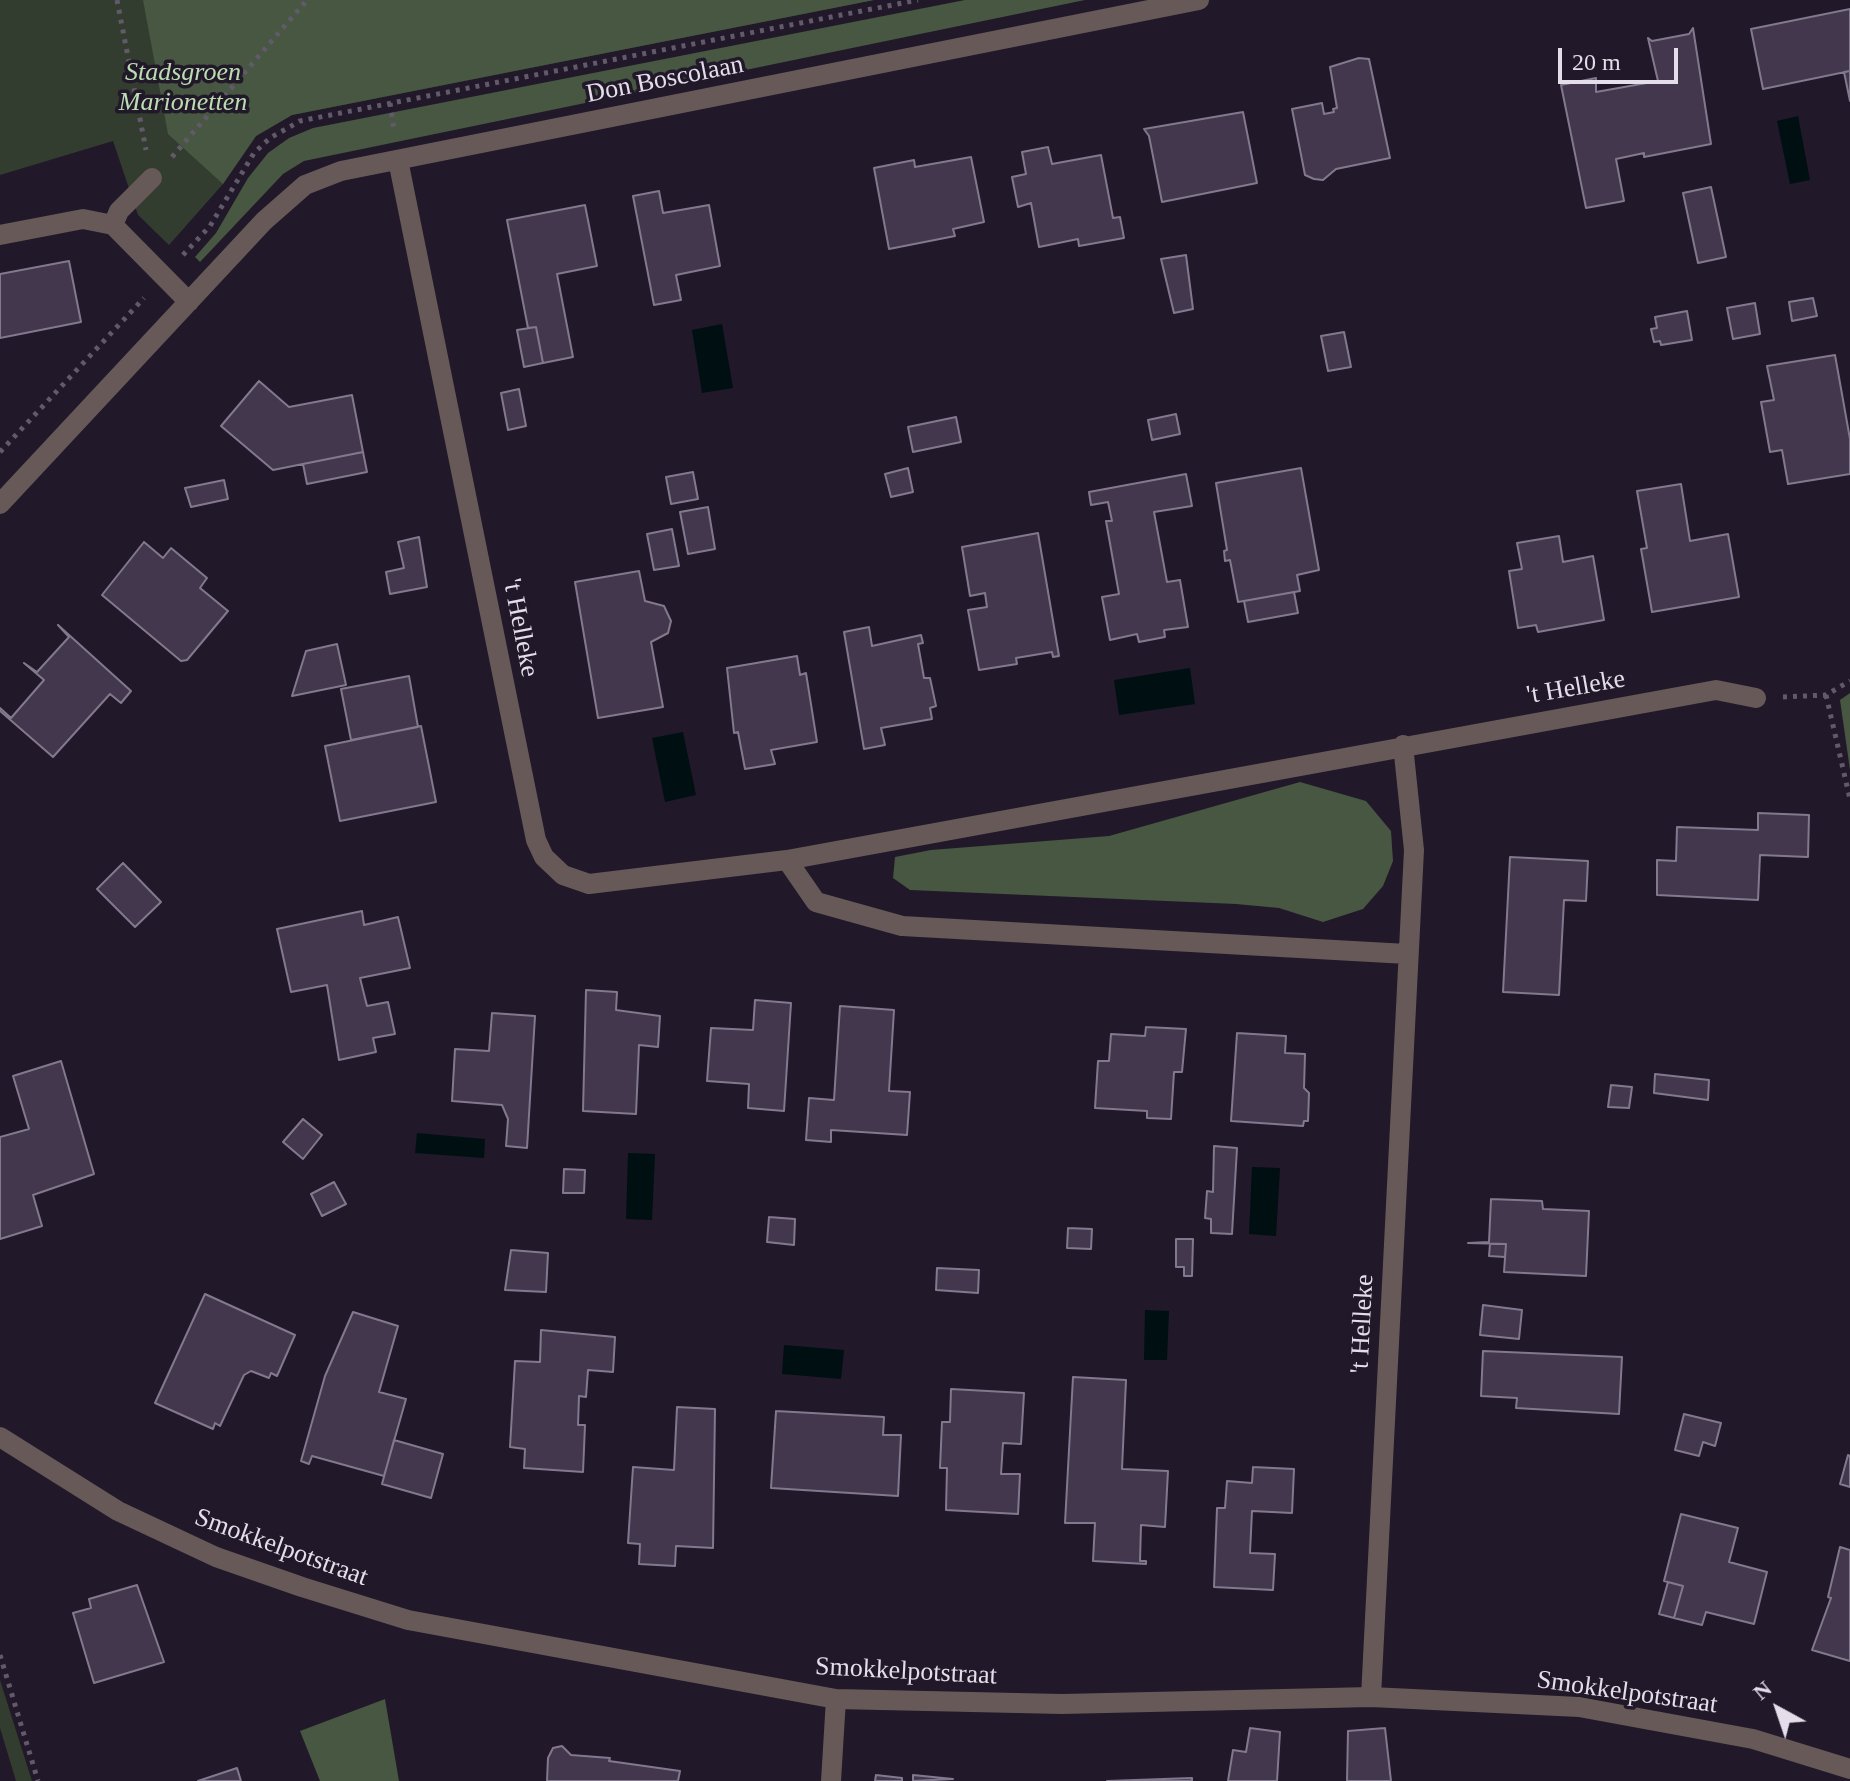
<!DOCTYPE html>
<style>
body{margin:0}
#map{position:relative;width:1850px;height:1781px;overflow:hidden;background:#211829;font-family:Georgia,serif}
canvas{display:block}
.north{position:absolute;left:1738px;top:1669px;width:80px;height:80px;-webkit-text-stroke:6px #211829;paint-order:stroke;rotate:320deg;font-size:22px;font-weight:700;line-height:32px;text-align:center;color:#e4deea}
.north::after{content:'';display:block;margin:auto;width:28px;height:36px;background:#e4deea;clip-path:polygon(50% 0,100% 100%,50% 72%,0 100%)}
.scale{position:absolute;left:1558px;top:48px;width:120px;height:36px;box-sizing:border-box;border:4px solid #e4deea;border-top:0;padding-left:10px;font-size:24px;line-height:28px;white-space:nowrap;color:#e4deea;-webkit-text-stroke:6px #211829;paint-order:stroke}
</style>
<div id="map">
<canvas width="1850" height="1781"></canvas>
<div class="north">N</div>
<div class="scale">20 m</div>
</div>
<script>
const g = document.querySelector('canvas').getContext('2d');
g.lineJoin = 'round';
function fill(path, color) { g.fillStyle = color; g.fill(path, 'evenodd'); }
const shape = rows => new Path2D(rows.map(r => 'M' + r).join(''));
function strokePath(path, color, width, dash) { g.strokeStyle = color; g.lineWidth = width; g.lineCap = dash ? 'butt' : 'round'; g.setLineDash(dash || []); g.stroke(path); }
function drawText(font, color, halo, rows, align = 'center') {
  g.font = font + ' Georgia,serif'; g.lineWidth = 7; g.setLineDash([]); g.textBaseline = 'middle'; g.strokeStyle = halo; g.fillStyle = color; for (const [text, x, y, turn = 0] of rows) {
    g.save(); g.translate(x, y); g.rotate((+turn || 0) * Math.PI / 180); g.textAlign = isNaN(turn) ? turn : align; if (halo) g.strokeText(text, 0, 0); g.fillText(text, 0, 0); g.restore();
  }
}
fill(shape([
 [0,0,874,0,292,115,256,136,223,184,169,245,138,215,113,141,0,175],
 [0,1680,32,1781,16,1781,0,1728]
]), '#333d2f');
fill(shape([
 [143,0,874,0,292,115,256,136,223,184,168,134],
 [965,0,1085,0,304,161,283,174,200,262,195,257,216,233,248,178,268,153,289,138,313,128],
 [1850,693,1850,770,1840,700],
 [1300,782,1366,801,1391,831,1393,861,1383,886,1363,909,1323,922,1279,908,1236,904,910,890,893,878,895,857,931,850,1109,836],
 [385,1699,399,1781,320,1781,300,1731]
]), '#475741');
fill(shape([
 [1798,116,1810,180,1790,184,1777,121],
 [722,324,733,388,702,393,692,330],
 [1190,668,1195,704,1119,715,1114,680],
 [683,732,696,795,665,802,652,738],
 [417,1133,485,1139,484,1158,415,1153],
 [628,1153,655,1154,652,1220,626,1219],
 [1252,1167,1280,1168,1276,1236,1249,1234],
 [1145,1310,1169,1311,1167,1360,1144,1360],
 [784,1345,844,1350,841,1379,782,1374]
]), '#000f12');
const building = shape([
 [1850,9,1850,71,1763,89,1751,29,1850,9],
 [1693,28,1711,144,1644,157,1644,153,1616,159,1624,201,1586,208,1561,85,1596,78,1596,92,1658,81,1648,38,1652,41,1689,34,1693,28],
 [1359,58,1369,59,1390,158,1336,169,1323,180,1314,179,1305,175,1292,109,1322,103,1324,114,1334,112,1333,109,1337,108,1330,67,1359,58],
 [1850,71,1850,101,1844,72,1850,71],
 [1243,112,1257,183,1162,202,1149,136,1144,129,1243,112],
 [1048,147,1052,164,1101,155,1113,218,1120,217,1124,238,1079,246,1078,239,1039,247,1031,203,1018,207,1012,177,1026,174,1022,152,1048,147],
 [971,157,984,222,953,229,955,236,889,249,874,168,914,160,915,167,971,157],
 [1711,187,1726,257,1698,263,1683,193,1711,187],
 [659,191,663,213,709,205,720,266,676,275,681,300,654,305,633,196,659,191],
 [585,205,597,266,557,274,573,357,543,363,536,327,528,328,507,220,585,205],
 [1186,255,1193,309,1174,313,1161,259,1186,255],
 [69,261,81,322,0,338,0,274,69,261],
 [1813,298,1817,316,1792,321,1789,302,1813,298],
 [1755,303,1760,334,1733,339,1727,308,1755,303],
 [1687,311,1692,340,1661,345,1660,341,1654,342,1651,329,1657,328,1655,317,1687,311],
 [536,327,543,363,524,367,517,330,536,327],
 [1344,332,1351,367,1328,371,1321,336,1344,332],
 [1835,355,1850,439,1850,474,1788,484,1782,450,1770,452,1761,402,1774,400,1767,366,1835,355],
 [259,381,289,407,352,395,363,452,273,470,221,426,259,381],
 [519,389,526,426,508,430,501,393,519,389],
 [1176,414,1180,434,1152,440,1148,420,1176,414],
 [956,417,961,442,913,452,908,427,956,417],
 [363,452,367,472,307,484,303,464,363,452],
 [908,468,913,492,891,497,885,474,908,468],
 [1301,468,1319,570,1297,575,1300,591,1238,602,1230,560,1225,561,1224,551,1227,550,1216,483,1301,468],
 [693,472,698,499,671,504,666,477,693,472],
 [1186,474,1192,506,1154,512,1167,582,1180,580,1188,627,1164,630,1165,637,1139,642,1137,634,1110,640,1102,597,1119,594,1106,521,1112,521,1108,502,1091,505,1089,492,1186,474],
 [224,480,228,499,191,507,185,488,224,480],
 [1681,484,1690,541,1728,534,1739,597,1652,612,1641,549,1647,548,1637,491,1681,484],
 [708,507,715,549,688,554,680,512,708,507],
 [672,529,679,566,654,570,647,534,672,529],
 [1038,533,1059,656,1053,657,1052,652,1016,658,1017,664,979,670,968,610,987,607,985,593,970,596,962,547,1038,533],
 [1559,536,1563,562,1593,556,1604,620,1538,632,1536,625,1518,628,1509,571,1522,569,1517,543,1559,536],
 [419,537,427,587,390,594,386,572,404,568,398,542,419,537],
 [144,542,163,558,171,548,207,578,200,588,228,611,187,660,181,661,102,595,144,542],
 [639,571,645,601,664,606,671,621,668,633,651,642,663,707,598,718,575,582,639,571],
 [1294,592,1298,613,1248,622,1244,601,1294,592],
 [58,625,131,691,121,703,110,694,53,757,0,711,0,708,11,718,44,680,24,663,37,672,69,637,58,625],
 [869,627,872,646,921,635,923,643,918,644,924,678,930,678,936,706,930,708,932,719,881,728,885,745,864,749,844,632,869,627],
 [337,644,346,685,292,696,306,651,337,644],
 [797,656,800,675,806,673,817,742,771,750,775,764,745,769,738,732,734,733,727,668,797,656],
 [409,676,418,727,351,740,341,689,409,676],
 [421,726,436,802,340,821,325,746,421,726],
 [1758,813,1809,815,1808,857,1760,855,1758,900,1657,895,1657,860,1676,861,1677,827,1758,830,1758,813],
 [1510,857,1588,861,1586,901,1564,900,1559,995,1503,992,1510,857],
 [123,863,161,902,135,927,97,889,123,863],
 [362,911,364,925,398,917,410,968,360,978,367,1006,388,1002,395,1034,373,1038,376,1052,339,1060,327,985,291,992,277,929,362,911],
 [586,990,617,992,616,1010,660,1016,658,1047,639,1045,636,1114,583,1111,586,990],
 [755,1000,791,1003,784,1111,748,1108,749,1084,707,1081,711,1028,753,1030,755,1000],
 [840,1006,894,1010,889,1091,910,1092,907,1135,831,1130,831,1142,806,1140,809,1098,834,1100,840,1006],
 [492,1013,535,1016,527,1148,506,1146,508,1119,502,1105,452,1101,455,1049,489,1051,492,1013],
 [1146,1027,1186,1029,1182,1072,1174,1072,1171,1119,1147,1118,1147,1111,1095,1108,1098,1061,1109,1061,1111,1034,1145,1036,1146,1027],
 [1237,1033,1286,1036,1285,1053,1305,1054,1304,1088,1309,1093,1308,1121,1304,1121,1303,1126,1231,1121,1237,1033],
 [61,1061,94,1174,33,1195,42,1226,0,1239,0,1137,29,1129,13,1076,61,1061],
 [1655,1074,1709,1080,1708,1100,1654,1093,1655,1074],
 [1611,1085,1632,1087,1629,1108,1608,1107,1611,1085],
 [303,1119,322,1135,303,1159,283,1142,303,1119],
 [1214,1146,1237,1148,1232,1234,1211,1233,1211,1219,1205,1218,1207,1191,1213,1192,1214,1146],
 [564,1169,585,1170,584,1193,563,1193,564,1169],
 [334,1182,346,1204,322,1216,311,1194,334,1182],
 [1491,1199,1542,1201,1543,1209,1589,1211,1586,1276,1504,1272,1506,1244,1468,1243,1489,1242,1491,1199],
 [769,1217,795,1219,794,1245,767,1242,769,1217],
 [1068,1228,1092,1229,1091,1249,1067,1248,1068,1228],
 [1176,1239,1193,1239,1192,1276,1184,1276,1184,1267,1176,1267,1176,1239],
 [1490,1244,1506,1244,1505,1257,1489,1256,1490,1244],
 [511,1250,548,1253,546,1292,505,1290,511,1250],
 [937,1268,979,1270,978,1293,936,1290,937,1268],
 [205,1294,295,1335,277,1376,271,1373,269,1378,251,1371,244,1375,220,1426,215,1423,213,1429,155,1403,205,1294],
 [1483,1305,1522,1310,1519,1339,1480,1335,1483,1305],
 [353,1312,398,1326,379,1392,406,1399,384,1476,312,1456,309,1464,301,1461,325,1376,353,1312],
 [541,1330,615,1337,613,1372,588,1370,586,1397,579,1396,578,1425,585,1425,583,1472,524,1468,525,1449,510,1447,515,1361,540,1362,541,1330],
 [1483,1351,1622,1357,1619,1414,1516,1408,1517,1398,1481,1396,1483,1351],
 [1073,1377,1126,1380,1122,1469,1168,1471,1165,1527,1141,1525,1140,1561,1146,1561,1146,1564,1093,1561,1095,1523,1065,1523,1073,1377],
 [951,1389,1024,1393,1021,1444,1003,1443,1001,1474,1020,1474,1018,1514,946,1510,947,1468,940,1468,942,1422,950,1422,951,1389],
 [677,1407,715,1409,713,1548,676,1546,675,1566,639,1564,640,1544,628,1543,633,1467,674,1470,677,1407],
 [776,1411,884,1417,883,1435,901,1435,898,1496,771,1488,776,1411],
 [1684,1414,1721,1423,1715,1446,1703,1442,1699,1456,1675,1450,1684,1414],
 [394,1440,443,1454,431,1498,382,1484,394,1440],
 [1848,1455,1850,1456,1850,1487,1840,1484,1848,1455],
 [1253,1467,1294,1469,1292,1513,1252,1511,1250,1553,1275,1554,1273,1590,1214,1587,1217,1508,1225,1508,1227,1481,1252,1483,1253,1467],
 [1681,1514,1738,1528,1729,1562,1767,1572,1754,1624,1706,1612,1702,1625,1674,1618,1683,1586,1664,1581,1681,1514],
 [1840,1547,1850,1550,1850,1661,1812,1650,1831,1598,1828,1597,1840,1547],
 [1668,1582,1683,1586,1674,1618,1659,1614,1668,1582],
 [137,1585,164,1662,94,1683,73,1613,91,1608,89,1599,137,1585],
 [1250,1728,1280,1732,1277,1781,1228,1781,1233,1750,1246,1752,1250,1728],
 [1385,1728,1391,1781,1347,1781,1348,1731,1385,1728],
 [562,1746,571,1755,610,1758,609,1761,680,1771,678,1781,547,1781,548,1758,553,1748,562,1746],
 [237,1768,241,1781,198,1781,237,1768],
 [876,1775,902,1778,902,1781,875,1781,876,1775],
 [913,1775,953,1779,913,1781,913,1775],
 [1192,1778,1192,1781,1107,1781,1192,1778]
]);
fill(building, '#42374d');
strokePath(building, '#83798e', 2);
strokePath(shape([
 [117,0,146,150],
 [390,103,394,130],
 [172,157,307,0],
 [183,255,210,226,254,153,270,138,300,121,918,0],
 [0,452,144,298],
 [1826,695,1850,799],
 [1783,697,1826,695,1850,681],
 [0,1655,38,1781]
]), '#625a6a', 5, [4, 6]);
strokePath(shape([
 [398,160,536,840,544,857,563,875,589,884,787,860,1716,690,1756,698],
 [152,178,119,211,113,225,189,302],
 [0,235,83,219,113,225],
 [0,504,264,221,305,185,341,171,1199,0],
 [787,860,816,902,902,926,1407,954],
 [0,1437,118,1511,216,1557,302,1587,408,1620,836,1699,1062,1704,1371,1697,1579,1707,1753,1739,1850,1769],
 [1371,1697,1414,850,1403,745],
 [831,1781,836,1699]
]), '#665958', 20);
drawText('italic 26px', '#bcddb1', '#211829', [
 ["Stadsgroen",183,73],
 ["Marionetten",183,103]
]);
drawText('26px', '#e4deea', '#211829', [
 ["Don Boscolaan",665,80,-11],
 ["'t Helleke",520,628,79],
 ["'t Helleke",1576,688,-10],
 ["'t Helleke",1363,1324,-87],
 ["Smokkelpotstraat",281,1548,20],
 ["Smokkelpotstraat",906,1672,3],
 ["Smokkelpotstraat",1627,1693,8]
]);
</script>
